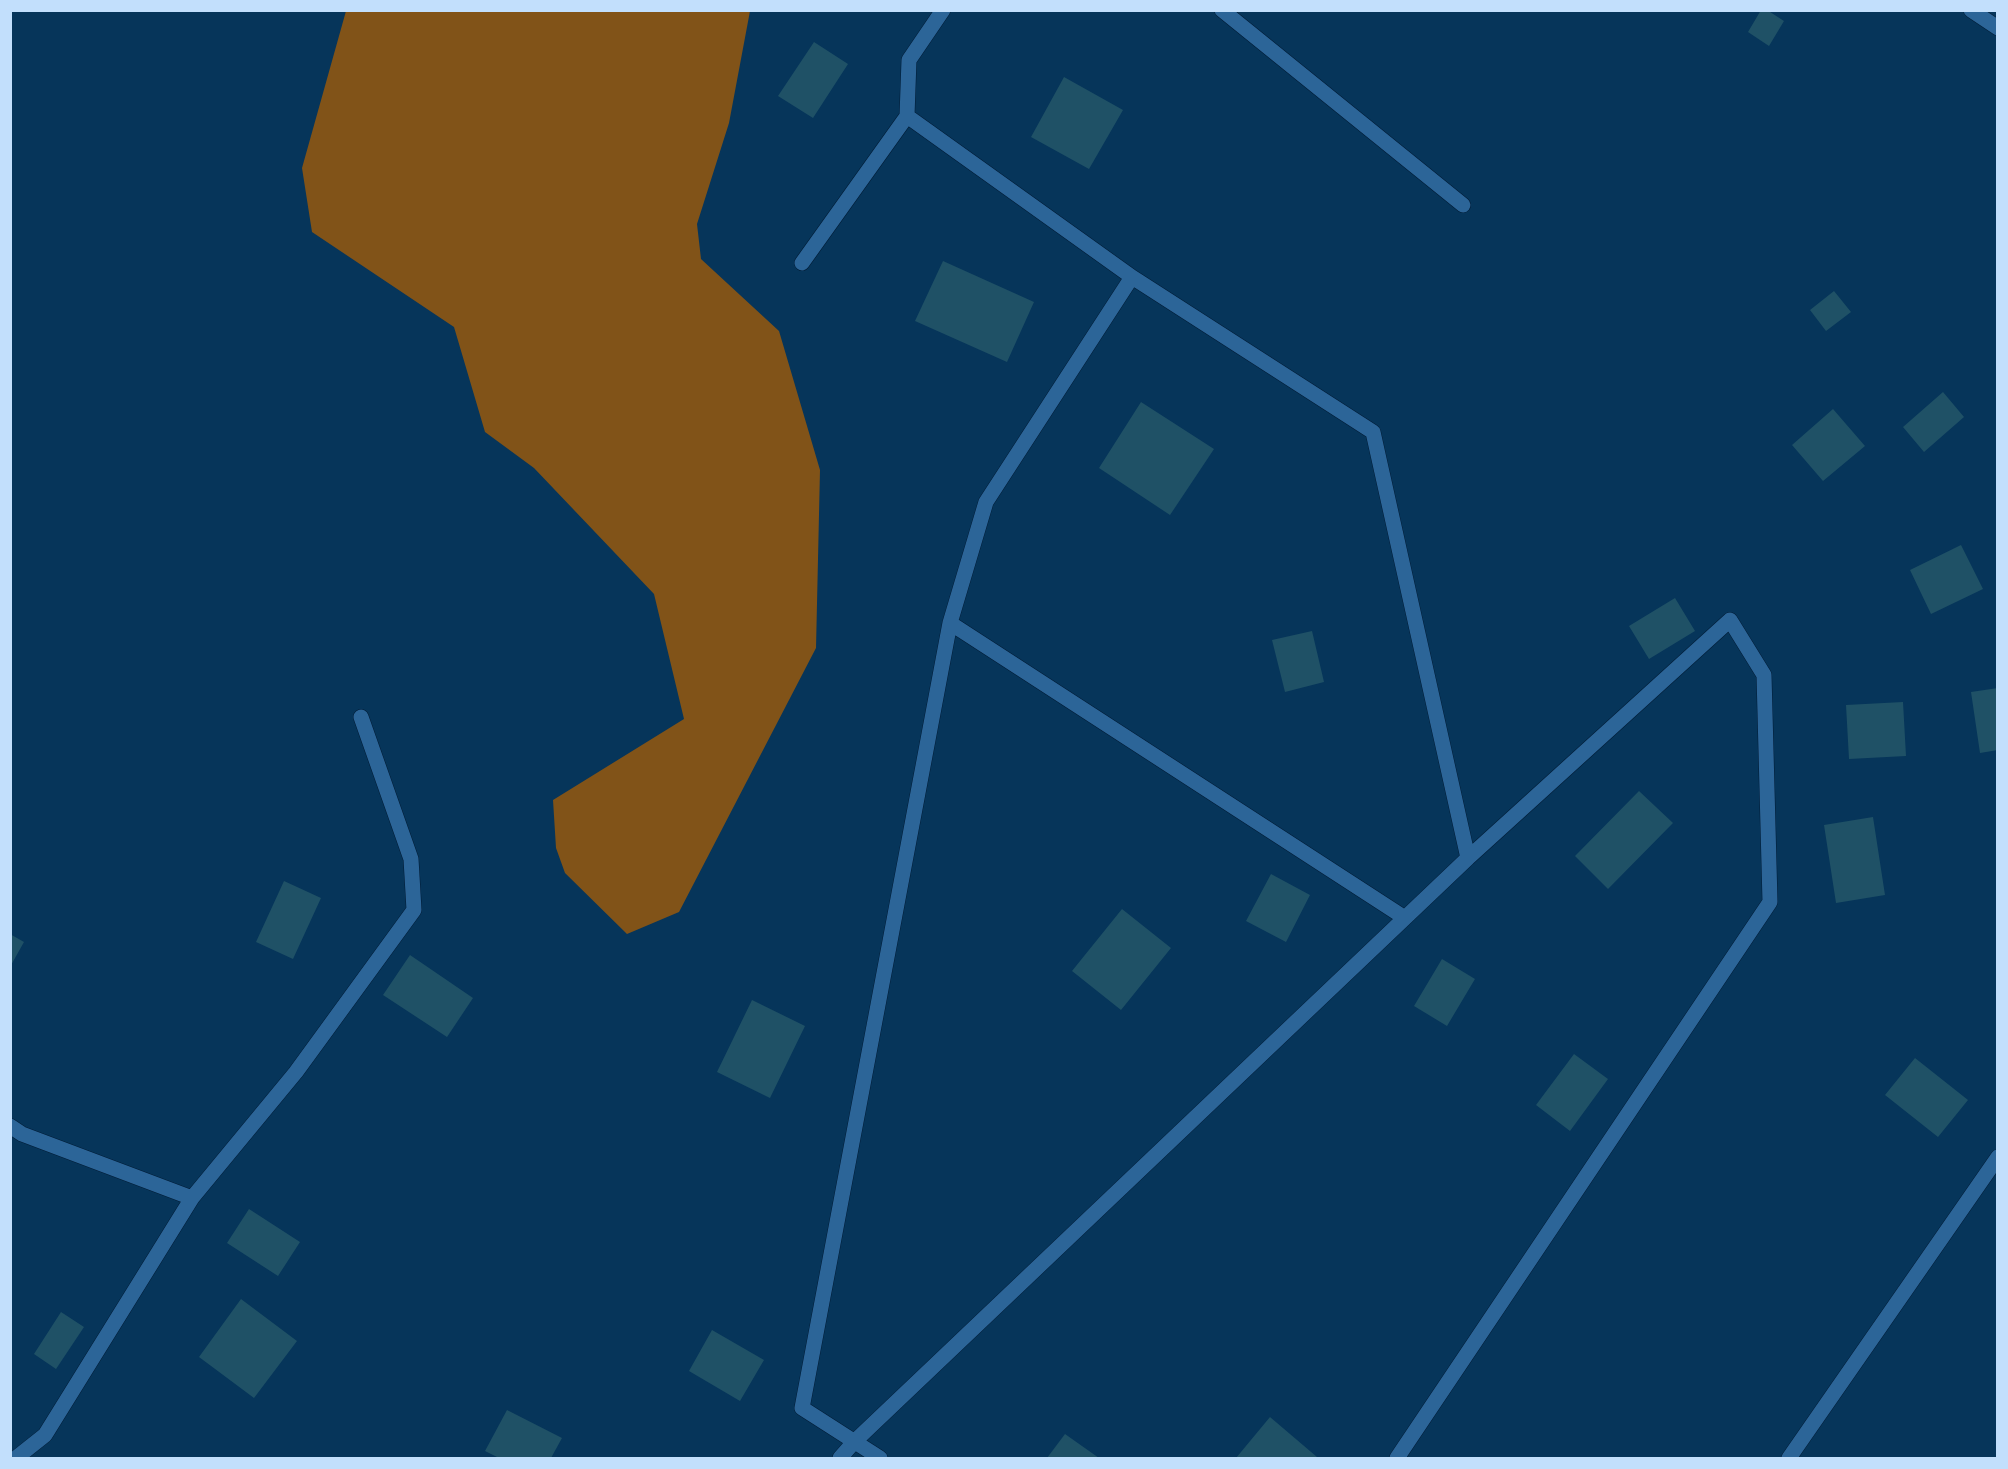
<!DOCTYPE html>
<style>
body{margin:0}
#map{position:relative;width:2008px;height:1469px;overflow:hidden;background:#06355a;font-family:Inter,sans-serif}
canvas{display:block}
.frame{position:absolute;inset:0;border:12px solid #c2dffc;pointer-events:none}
</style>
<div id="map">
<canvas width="2008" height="1469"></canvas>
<div class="frame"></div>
</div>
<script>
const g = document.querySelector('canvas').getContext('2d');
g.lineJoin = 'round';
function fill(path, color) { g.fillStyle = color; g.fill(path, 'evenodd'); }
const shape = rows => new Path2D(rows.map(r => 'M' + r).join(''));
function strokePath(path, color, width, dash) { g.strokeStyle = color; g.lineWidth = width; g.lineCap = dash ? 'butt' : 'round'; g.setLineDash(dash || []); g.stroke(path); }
fill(shape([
 [346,11,750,11,729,123,697,224,701,259,779,331,820,470,816,648,679,912,627,934,565,873,556,848,553,800,684,719,654,594,534,468,485,432,454,327,312,232,302,168]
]), '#815318');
fill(shape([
 [1761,10,1767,10,1784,21,1769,46,1748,32],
 [814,42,848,64,813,118,778,96],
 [1064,77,1123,110,1089,169,1031,137],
 [943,261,1034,302,1007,362,915,321],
 [1834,291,1851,312,1826,331,1810,310],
 [1943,392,1964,417,1924,452,1903,427],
 [1141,402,1214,449,1170,515,1099,468],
 [1833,409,1865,446,1823,481,1792,445],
 [1961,545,1983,589,1931,614,1910,570],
 [1675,598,1695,631,1649,659,1629,626],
 [1312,631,1324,682,1285,692,1272,640],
 [1998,688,1998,750,1980,753,1971,692],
 [1903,702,1906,756,1849,759,1846,705],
 [1639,791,1673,823,1608,889,1575,856],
 [1873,817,1885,895,1836,903,1824,825],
 [1271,874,1310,895,1286,942,1246,921],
 [284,881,321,898,293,959,256,942],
 [1122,909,1171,948,1121,1010,1072,971],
 [10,934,24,942,10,967],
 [410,955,473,998,447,1037,383,995],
 [1442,959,1475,979,1447,1026,1414,1006],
 [752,1000,805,1026,770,1098,717,1072],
 [1574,1054,1608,1079,1570,1131,1536,1105],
 [1915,1058,1968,1100,1938,1137,1885,1095],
 [249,1209,300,1242,278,1276,227,1243],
 [241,1299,297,1341,254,1398,199,1357],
 [61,1312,84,1327,56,1369,34,1354],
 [712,1330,764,1360,740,1401,689,1371],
 [507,1410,562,1438,551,1458,499,1458,485,1451],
 [1270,1417,1317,1457,1316,1458,1236,1458],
 [1065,1434,1099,1458,1047,1458]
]), '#1f5166');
const minor = shape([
 [1222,10,1463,205],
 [1971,10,1998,28],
 [802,263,907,116],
 [950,623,1405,918],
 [10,1126,22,1134,192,1198],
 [16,1458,45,1435,192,1198,296,1072,414,910,411,859,361,717],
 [840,1458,854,1442,1468,858,1373,432,1132,277],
 [880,1458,802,1408,950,623,986,502,1132,277,907,116,909,60,943,10],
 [1397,1458,1770,902,1764,675,1730,620,1468,858],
 [1789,1458,1998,1157]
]);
strokePath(minor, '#001c36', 16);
strokePath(minor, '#2c6598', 15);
</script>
